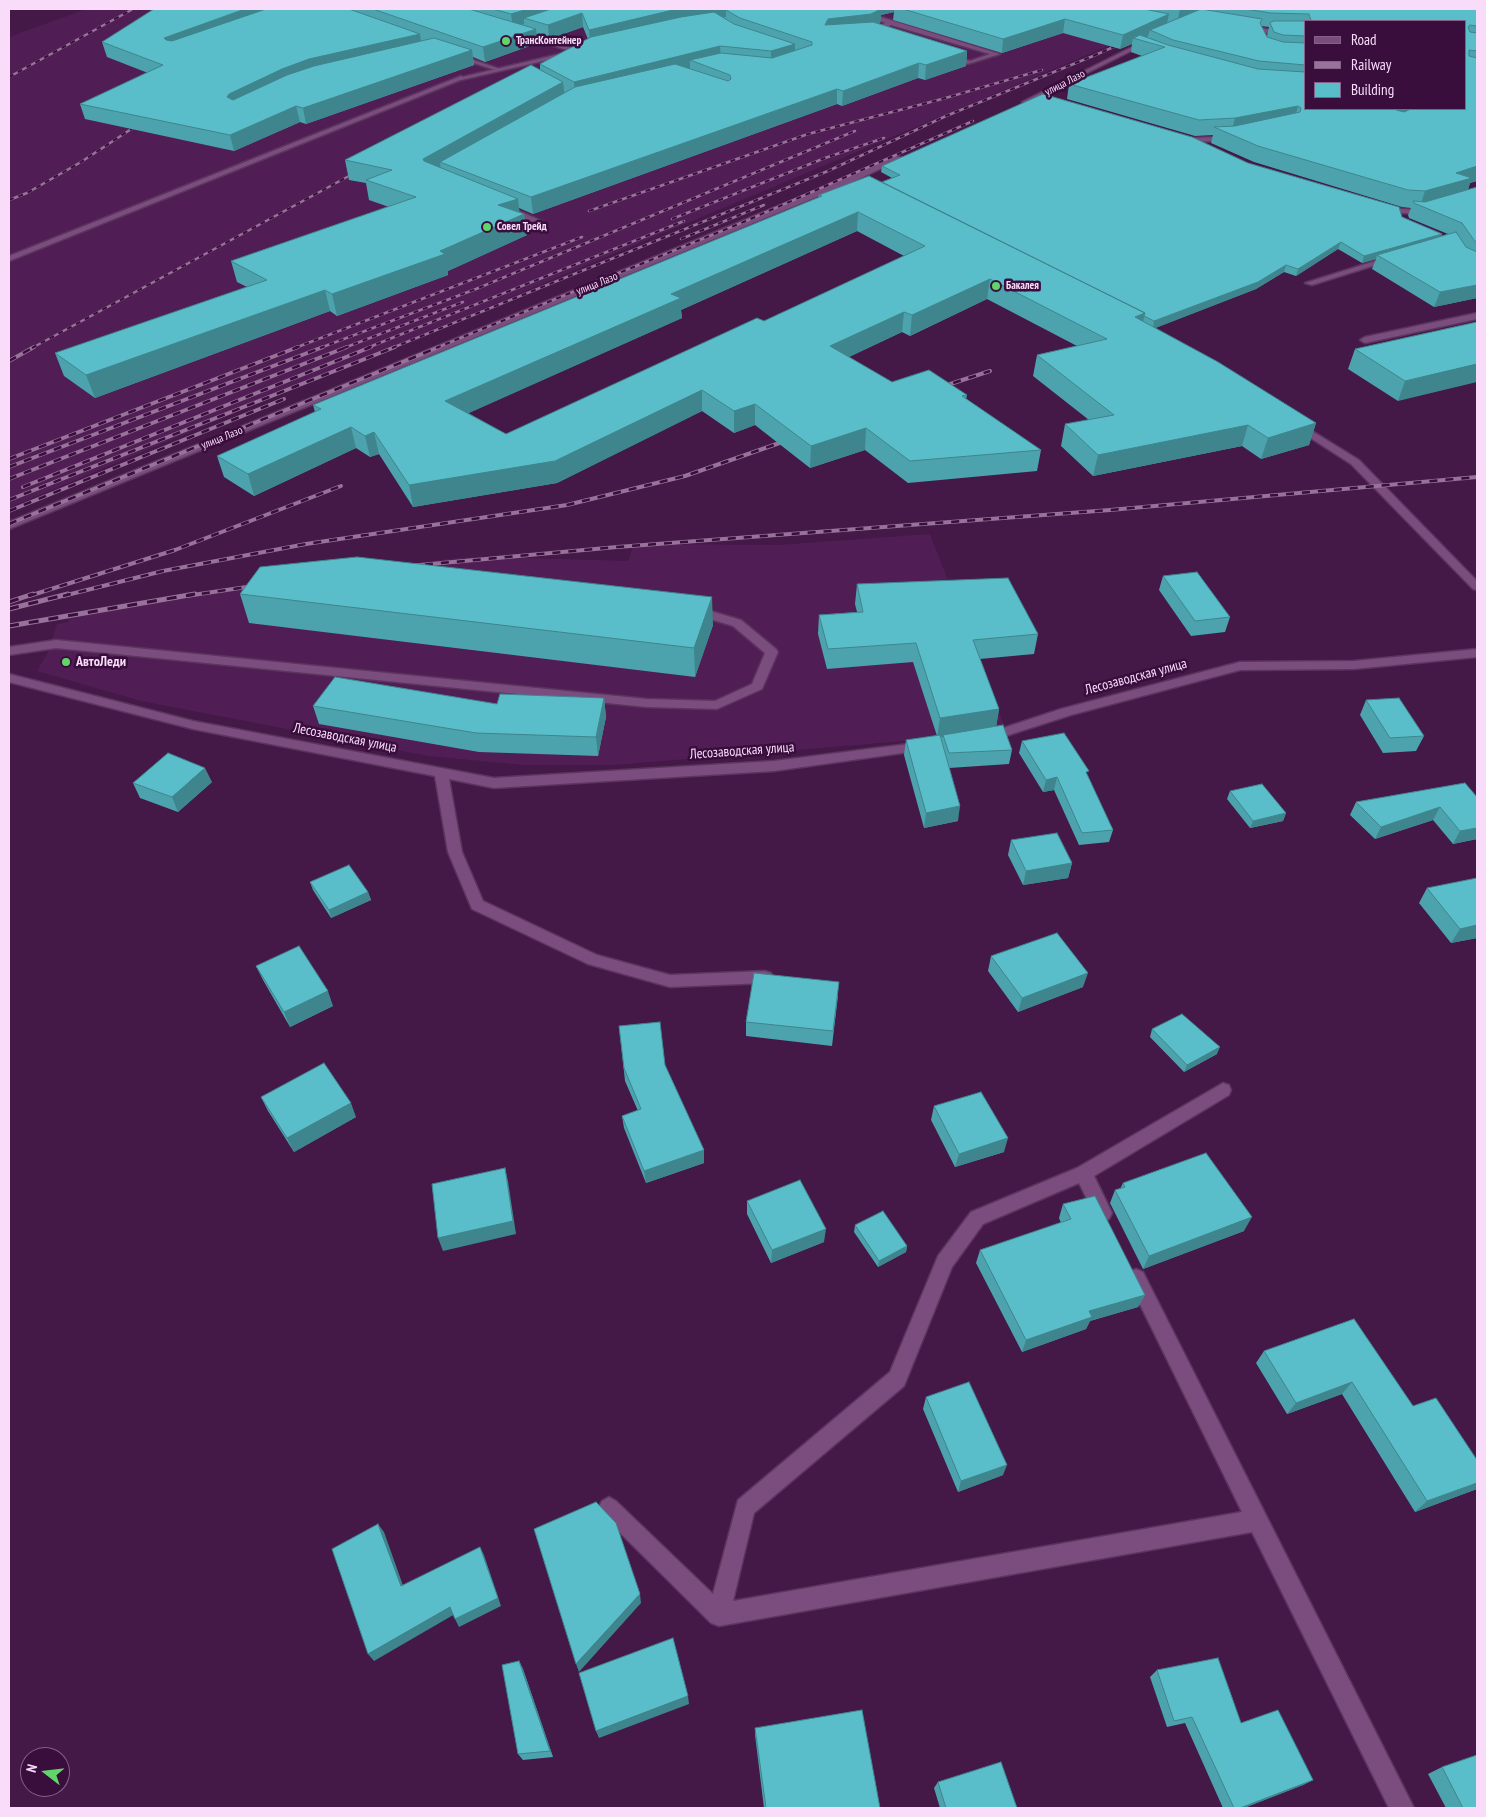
<!DOCTYPE html>
<meta charset="utf-8">
<style>
body{margin:0}
#map{position:relative;width:1486px;height:1817px;overflow:hidden;background:#441847;font-family:"PT Sans Narrow",sans-serif}
canvas{display:block}
.frame{position:absolute;inset:0;border:10px solid #f8dcf9;pointer-events:none}
.legend{position:absolute;left:1304px;top:20px;width:162px;height:90px;box-sizing:border-box;background:#390d3c;border:1px solid #856088;margin:0;padding:6px 9px;list-style:none;font-size:15px;color:#f8dcf9}
.legend li{display:flex;align-items:center;gap:10px;height:25px}
.legend b{width:25px;border:1px solid #856088}
.north{position:absolute;left:20px;top:1747px;width:50px;height:50px;box-sizing:border-box;background:#390d3c;border:1px solid #856088;border-radius:50%;rotate:286deg;font-size:14px;font-weight:700;line-height:20px;text-align:center;color:#f8dcf9}
.north::after{content:'';display:block;margin:auto;width:18px;height:22px;background:#61d46a;clip-path:polygon(50% 0,100% 100%,50% 72%,0 100%)}
</style>
<div id="map">
<canvas width="1486" height="1817"></canvas>
<div class="frame"></div>
<ul class="legend">
<li><b style="height:6px;background:#7b4c7e"></b>Road</li>
<li><b style="height:6px;background:#977299"></b>Railway</li>
<li><b style="height:14px;background:#59bec9"></b>Building</li>
</ul>
<div class="north">N</div>
</div>
<script>
const g = document.querySelector('canvas').getContext('2d');
g.lineJoin = 'round';
function fill(path, color) { g.fillStyle = color; g.fill(path, 'evenodd'); }
const shape = rows => new Path2D(rows.map(r => 'M' + r).join(''));
function strokePath(path, color, width, dash) { g.strokeStyle = color; g.lineWidth = width; g.lineCap = dash ? 'butt' : 'round'; g.setLineDash(dash || []); g.stroke(path); }
function drawText(font, color, halo, rows, align = 'center') {
  g.font = font + ' "PT Sans Narrow",sans-serif'; g.lineWidth = 5; g.setLineDash([]); g.textBaseline = 'middle'; g.strokeStyle = halo; g.fillStyle = color; for (const [text, x, y, turn = 0] of rows) {
    g.save(); g.translate(x, y); g.rotate((+turn || 0) * Math.PI / 180); g.textAlign = isNaN(turn) ? turn : align; if (halo) g.strokeText(text, 0, 0); g.fillText(text, 0, 0); g.restore();
  }
}
fill(shape([
 [86,9,1032,9,1142,32,9,508,9,37],
 [930,534,1004,725,917,740,614,765,523,765,428,756,141,701,37,671,48,652,57,624,68,622,69,617,191,595,455,558,494,557,628,561,634,544,778,545]
]), '#501e54');
const lane = shape([
 [847,9,855,9,1000,54,968,64,945,56,948,54,970,61,990,54,891,25,878,32,878,34,870,33,870,31,885,23,847,9],
 [1244,25,1267,29,1305,30,1305,34,1267,33,1242,28,1244,25],
 [519,32,579,50,580,51,577,53,517,35,519,32],
 [1148,39,1153,40,1027,103,1022,102,1148,39],
 [452,54,456,54,503,70,498,71,452,56,452,54],
 [461,76,463,77,463,79,9,261,9,256,461,76],
 [896,156,903,158,853,182,9,529,9,522,847,178,896,156],
 [504,207,510,207,542,221,535,223,504,211,504,207],
 [1391,256,1398,258,1312,285,1305,283,1391,256],
 [1477,313,1477,319,1365,343,1360,340,1365,337,1477,313],
 [694,606,741,620,776,649,778,652,762,689,717,709,647,707,56,648,9,655,9,647,56,640,647,699,715,701,752,684,765,653,733,626,690,613,688,610,694,606]
]);
const street = shape([
 [572,51,574,52,574,54,461,80,458,78,572,51],
 [1232,136,1236,138,1235,140,1194,142,1190,140,1194,138,1232,136],
 [1378,203,1402,209,1419,210,1430,208,1434,210,1419,214,1401,213,1378,207,1378,203],
 [1296,421,1359,460,1477,581,1477,590,1473,589,1351,464,1292,426,1292,422,1296,421],
 [1477,649,1477,657,1354,669,1240,670,1071,715,987,742,982,741,980,738,982,735,1061,709,1240,662,1354,661,1477,649],
 [9,674,193,721,494,778,774,761,924,742,929,743,931,746,929,749,924,750,774,771,494,788,449,779,462,852,483,901,597,955,670,975,765,971,771,973,773,977,771,981,765,983,670,987,588,964,472,909,448,852,435,776,193,729,9,682,9,674],
 [1223,1083,1229,1085,1231,1090,1229,1095,1094,1176,1112,1213,1109,1219,1103,1221,1097,1219,1079,1183,983,1224,952,1267,904,1386,754,1513,733,1601,1242,1512,1127,1278,1129,1272,1136,1269,1143,1272,1414,1808,1389,1808,1252,1532,719,1626,711,1623,602,1515,598,1508,602,1501,609,1497,616,1501,713,1594,738,1500,890,1372,938,1256,971,1212,1077,1168,1223,1083]
]);
strokePath(lane, '#5b355d', 3);
strokePath(street, '#5b355d', 3);
fill(lane, '#7b4c7e');
fill(street, '#7b4c7e');
const railFar2 = shape([
 [1093,56,1125,42],
 [9,77,133,9],
 [9,200,27,193,81,162,142,122],
 [589,211,808,134,942,99,1042,70],
 [672,219,825,158,884,138],
 [681,239,764,205],
 [32,348,360,170],
 [295,348,582,237],
 [320,348,476,289,855,131],
 [344,348,463,302],
 [367,348,684,221],
 [392,348,828,171,946,116,1098,54],
 [436,348,746,221,973,121]
]);
const railFar1 = shape([
 [9,361,34,347],
 [938,388,990,371],
 [9,459,298,347],
 [9,467,323,347],
 [9,479,347,347],
 [23,487,371,347],
 [9,500,395,347],
 [9,511,284,399],
 [9,524,439,347],
 [409,566,617,547,1110,510,1477,477],
 [29,596,175,550,341,486],
 [63,596,163,571,306,544,567,505,685,476,791,439],
 [186,596,260,585]
]);
const rail = shape([
 [9,602,33,594],
 [9,609,68,594],
 [9,626,195,594]
]);
strokePath(railFar2, '#977299', 2.5);
strokePath(railFar1, '#977299', 4);
strokePath(rail, '#977299', 5);
strokePath(railFar2, '#390d3c', 2, [5]);
strokePath(railFar1, '#390d3c', 2.5, [8]);
strokePath(rail, '#390d3c', 3, [10]);
fill(shape([
 [154,9,1477,9,1477,181,1470,183,1468,190,1477,187,1477,298,1434,307,1372,269,1376,259,1362,263,1338,249,1296,276,1284,272,1256,289,1155,328,1316,423,1309,445,1261,459,1242,446,1093,476,1061,446,1065,424,1089,420,1033,376,1037,355,1077,346,987,299,910,336,902,332,849,357,892,382,967,395,966,399,1041,450,1037,471,908,483,865,450,810,468,755,425,734,433,702,411,557,483,413,507,379,454,370,457,356,448,254,496,224,477,217,456,315,412,313,405,818,198,819,195,882,182,892,178,881,172,882,166,1248,163,1402,217,1442,234,1441,236,1448,234,1409,218,1408,215,1411,208,1402,207,1254,162,1211,143,1213,135,1195,136,1067,99,1069,84,1142,56,1131,52,1132,44,1120,49,1063,33,1002,53,893,20,894,12,881,15,880,23,879,24,967,51,966,66,925,80,918,78,842,106,837,104,533,214,519,208,519,212,524,214,527,235,448,271,448,275,337,316,330,311,95,398,64,376,55,353,247,287,237,282,231,261,389,207,369,200,366,183,349,180,345,160,540,70,540,64,588,39,583,27,549,39,537,35,538,43,485,62,473,57,474,65,306,124,300,122,234,151,85,119,80,104,148,73,107,57,102,42],
 [1305,21,1465,109,1305,109],
 [1261,26,1269,27,1267,36],
 [857,231,904,256,764,321,506,434,468,413,682,318,681,310],
 [1477,322,1398,401,1348,369,1355,349],
 [1163,576,1230,617,1225,632,1191,636,1159,590],
 [857,584,1038,634,1034,654,980,659,999,709,996,726,1012,750,1009,764,949,768,958,821,924,828,904,755,906,740,937,736,913,662,827,669,818,634,819,615,857,612,855,604],
 [240,594,713,625,695,677,249,623],
 [604,698,606,717,598,756,479,752,319,724,313,706,497,704],
 [1366,700,1424,736,1416,751,1383,753,1360,715],
 [1022,741,1088,777,1113,830,1109,842,1079,845,1054,790,1043,792,1019,753],
 [212,782,178,812,140,798,133,783],
 [1465,783,1477,839,1453,844,1433,820,1375,839,1350,815,1356,802],
 [1230,791,1286,813,1283,821,1250,828,1227,799],
 [1011,840,1072,863,1068,878,1023,885,1008,855],
 [310,882,368,892,371,900,331,918,313,890],
 [1427,888,1477,938,1451,943,1419,903],
 [991,956,1083,987,1018,1012,988,971],
 [256,966,333,1006,290,1027,263,980],
 [838,996,832,1046,746,1036,746,1022],
 [619,1026,665,1065,704,1150,704,1163,646,1183,624,1128,622,1116,638,1111,625,1081],
 [1152,1029,1217,1054,1184,1072,1150,1037],
 [261,1097,356,1117,294,1152,268,1111],
 [934,1106,1004,1152,955,1167,931,1120],
 [1123,1183,1244,1231,1143,1269,1110,1203,1115,1190,1120,1189],
 [747,1201,824,1242,771,1263,747,1214],
 [1063,1204,1145,1295,1138,1307,1090,1321,1086,1329,1022,1352,976,1263,980,1250,1061,1223,1059,1218],
 [855,1225,907,1246,906,1252,878,1267,854,1232],
 [1354,1319,1413,1406,1477,1489,1415,1512,1342,1394,1287,1414,1256,1363,1264,1351],
 [926,1397,1003,1475,958,1492,923,1409],
 [519,1661,523,1669,553,1757,523,1760,518,1754],
 [1157,1670,1241,1723,1313,1780,1303,1785,1244,1808,1223,1808,1185,1723,1167,1727,1150,1677],
 [755,1728,880,1808,764,1808,755,1735],
 [1442,1767,1477,1808,1446,1808,1428,1774],
 [938,1782,1017,1808,940,1808,934,1788]
]), '#4da3ad');
fill(shape([
 [245,9,302,9,168,52,164,38],
 [528,9,574,9,524,18,524,24,513,28,511,14],
 [677,9,767,9,726,10,726,17,681,22,590,44,589,30],
 [881,9,894,9,894,12,881,15,880,23,870,28,825,25,828,19],
 [1180,9,1213,9,1177,23],
 [582,13,583,27,549,39,548,25],
 [1169,14,1166,28,1150,30,1148,36,1141,40,1133,38,1132,44,1120,49,1123,35],
 [1065,19,1063,33,1002,53,1003,39],
 [536,29,538,43,485,62,483,47],
 [420,34,422,49,233,109,227,97,229,94,282,69,309,59],
 [795,44,795,58,771,65,771,51],
 [720,46,721,60,690,60,690,68,575,96,574,82],
 [472,50,474,65,306,124,303,108],
 [967,51,966,66,925,80,926,65],
 [919,63,918,78,842,106,843,91],
 [563,82,565,100,440,162,441,170,426,178,423,159],
 [837,89,837,104,533,214,531,197],
 [296,106,300,122,234,151,230,135],
 [1298,106,1294,121,1231,134,1235,118],
 [1396,109,1424,109,1391,123],
 [1477,166,1477,181,1470,183,1466,195,1420,206,1425,191,1456,173],
 [518,199,520,216,524,214,527,235,448,271,448,275,337,316,332,294,440,251,498,205],
 [858,212,857,231,681,310,682,318,449,422,445,401,671,294],
 [1442,234,1439,241,1377,255,1376,259,1362,263,1364,256],
 [1341,242,1338,249,1296,276,1298,269],
 [1286,265,1284,272,1256,289,1153,329,1154,321],
 [990,279,987,299,910,336,912,315],
 [1477,285,1477,298,1434,307,1440,292],
 [325,290,330,311,95,398,86,375],
 [904,312,902,332,829,366,830,346],
 [1145,313,1140,334,1135,317],
 [1477,364,1477,382,1398,401,1405,381],
 [702,390,702,411,557,483,413,507,409,485],
 [755,404,755,425,734,433,734,411],
 [1316,423,1309,445,1261,459,1268,438],
 [1248,425,1242,446,1093,476,1098,455],
 [351,427,356,448,254,496,248,474],
 [866,428,865,450,810,468,811,446],
 [374,432,379,454,370,457,365,436],
 [712,597,713,625,695,677,694,648],
 [604,698,606,717,598,756,596,737],
 [999,709,996,729,943,735,943,737,937,738,940,718],
 [205,768,212,782,178,812,172,797],
 [1057,777,1054,790,1043,792,1046,780],
 [960,806,958,821,924,828,926,813],
 [1440,807,1433,820,1375,839,1381,827],
 [1286,813,1283,821,1250,828,1253,821],
 [1477,828,1477,839,1453,844,1460,831],
 [1072,863,1068,878,1023,885,1026,871],
 [368,892,371,900,331,918,329,910],
 [1477,925,1477,938,1451,943,1460,929],
 [1088,973,1083,987,1018,1012,1022,998],
 [328,991,333,1006,290,1027,284,1012],
 [1220,1047,1217,1054,1184,1072,1187,1065],
 [351,1103,356,1117,294,1152,287,1138],
 [1008,1138,1004,1152,955,1167,959,1154],
 [704,1150,704,1163,646,1183,644,1171],
 [505,1168,508,1181,516,1234,443,1251,438,1238],
 [1252,1217,1244,1231,1143,1269,1149,1256],
 [826,1229,824,1242,771,1263,772,1250],
 [907,1246,906,1252,878,1267,879,1261],
 [1145,1295,1138,1307,1090,1321,1086,1329,1022,1352,1026,1340,1089,1311],
 [1352,1382,1342,1394,1287,1414,1296,1403],
 [1007,1465,1003,1475,958,1492,961,1481],
 [1477,1483,1477,1489,1415,1512,1427,1501],
 [378,1524,384,1532,406,1594,401,1586],
 [480,1547,484,1555,501,1606,459,1627,455,1619],
 [640,1594,641,1603,579,1672,576,1664],
 [450,1607,455,1614,374,1661,368,1654],
 [519,1661,523,1669,553,1757,550,1751],
 [688,1696,689,1704,599,1738,596,1731],
 [1313,1780,1303,1785,1244,1808,1240,1808]
]), '#3e858d');
const building = shape([
 [154,9,245,9,164,38,166,40,172,41,266,9,349,9,420,34,309,59,282,69,229,94,227,97,233,100,287,75,314,66,434,38,472,50,303,108,296,106,230,135,80,104,163,65,102,42,154,9],
 [373,9,469,9,536,29,483,47,373,9],
 [493,9,528,9,511,14,493,9],
 [551,9,677,9,589,30,582,13,548,25,524,18,551,9],
 [732,9,881,9,871,14,828,19,825,25,873,22,967,51,926,65,919,63,843,91,837,89,531,197,440,162,575,87,675,64,728,81,731,79,730,75,690,60,721,53,772,58,812,45,812,42,740,18,726,10,732,9],
 [903,9,1144,9,1169,14,1123,35,1065,19,1003,39,903,9],
 [1201,9,1262,19,1260,23,1267,37,1283,42,1305,43,1305,65,1259,61,1173,40,1150,30,1201,9],
 [1245,9,1477,9,1477,26,1470,25,1468,27,1470,32,1477,33,1477,51,1469,50,1469,56,1477,58,1477,166,1456,173,1472,178,1425,191,1408,190,1258,146,1214,127,1235,126,1300,112,1301,108,1298,106,1235,118,1199,120,1069,84,1165,47,1133,38,1140,35,1168,45,1258,69,1305,72,1305,109,1396,109,1396,110,1404,112,1411,109,1465,109,1465,21,1309,21,1311,20,1309,14,1271,13,1245,9],
 [714,12,734,24,795,44,771,51,720,46,574,82,540,64,591,37,681,17,714,12],
 [1273,21,1305,21,1305,36,1283,35,1274,32,1270,23,1273,21],
 [531,65,563,82,423,159,424,161,518,199,498,205,524,214,440,251,445,254,332,294,325,290,86,375,55,353,267,280,231,261,416,197,366,180,392,170,345,160,531,65],
 [1043,94,1192,137,1248,163,1399,207,1402,217,1442,234,1364,256,1341,242,1298,269,1286,265,1258,282,1154,321,1144,316,1145,313,882,182,900,175,882,166,1043,94],
 [869,176,1145,313,1135,317,1218,362,1316,423,1268,438,1248,425,1098,455,1065,424,1114,415,1037,355,1107,339,990,279,912,315,904,312,830,346,892,382,929,370,967,395,962,396,1041,450,910,461,866,428,811,446,755,404,734,411,702,390,555,461,409,485,374,432,365,436,351,427,248,474,217,456,321,409,313,405,822,196,819,195,869,176],
 [858,212,925,246,764,321,757,318,506,434,445,401,681,298,671,294,858,212],
 [1477,187,1477,243,1474,240,1462,223,1414,203,1413,201,1425,202,1477,187],
 [1456,232,1466,247,1477,252,1477,285,1440,292,1377,255,1456,232],
 [1477,322,1477,364,1405,381,1355,349,1477,322],
 [357,557,712,597,694,648,240,594,260,567,357,557],
 [1197,572,1230,617,1195,621,1163,576,1197,572],
 [1008,578,1038,634,973,640,999,709,940,718,916,643,828,649,819,615,863,612,857,584,1008,578],
 [335,677,497,704,500,694,604,698,596,737,476,733,313,706,335,677],
 [1399,698,1424,736,1390,738,1366,700,1399,698],
 [1003,725,1012,750,949,753,943,735,1003,725],
 [1064,733,1089,771,1086,772,1113,830,1082,833,1057,777,1046,780,1022,741,1064,733],
 [940,735,960,806,926,813,906,740,940,735],
 [168,753,205,768,172,797,133,783,168,753],
 [1465,783,1477,797,1477,828,1460,831,1440,807,1381,827,1356,802,1465,783],
 [1262,784,1286,813,1253,821,1230,791,1262,784],
 [1057,833,1072,863,1026,871,1011,840,1057,833],
 [349,865,368,892,329,910,310,882,349,865],
 [1477,878,1477,925,1460,929,1427,888,1477,878],
 [1057,933,1088,973,1022,998,991,956,1057,933],
 [299,946,328,991,284,1012,256,966,299,946],
 [754,973,839,982,833,1031,746,1022,754,973],
 [1182,1014,1220,1047,1187,1065,1152,1029,1182,1014],
 [660,1022,665,1065,704,1150,644,1171,622,1116,641,1109,624,1068,619,1026,660,1022],
 [324,1063,351,1103,287,1138,261,1097,324,1063],
 [981,1092,1008,1138,959,1154,934,1106,981,1092],
 [1206,1153,1252,1217,1149,1256,1115,1190,1125,1187,1123,1183,1206,1153],
 [505,1168,513,1221,438,1238,432,1184,505,1168],
 [800,1180,826,1229,772,1250,747,1201,800,1180],
 [1095,1196,1145,1295,1089,1311,1092,1317,1026,1340,980,1250,1071,1219,1063,1204,1095,1196],
 [883,1211,907,1246,879,1261,855,1225,883,1211],
 [1354,1319,1413,1406,1436,1398,1477,1460,1477,1483,1427,1501,1352,1382,1296,1403,1264,1351,1354,1319],
 [969,1382,1007,1465,961,1481,926,1397,969,1382],
 [596,1502,616,1523,640,1594,576,1664,534,1529,596,1502],
 [378,1524,401,1586,480,1547,498,1598,455,1619,450,1607,368,1654,332,1549,378,1524],
 [673,1638,688,1696,596,1731,579,1673,673,1638],
 [1218,1658,1241,1723,1278,1710,1313,1780,1240,1808,1234,1808,1192,1717,1174,1721,1157,1670,1218,1658],
 [519,1661,550,1751,518,1754,502,1665,519,1661],
 [862,1710,880,1808,766,1808,755,1728,862,1710],
 [1477,1755,1477,1808,1463,1808,1442,1767,1477,1755],
 [1001,1762,1017,1808,946,1808,938,1782,1001,1762]
]);
fill(building, '#59bec9');
strokePath(building, '#3e858d', 1);
for (const [x, y, r, color] of [
 [506,41,5,"#61d46a"],
 [487,227,5,"#61d46a"],
 [996,286,5,"#61d46a"],
 [66,662,5,"#61d46a"]
]) { const dot = new Path2D(); dot.arc(x, y, r, 0, 2 * Math.PI); g.fillStyle = color; g.fill(dot); strokePath(dot, '#390d3c', 2); }
drawText('bold 11px', '#f8dcf9', '#390d3c', [
 ["ТрансКонтейнер",516,41],
 ["Совел Трейд",497,227],
 ["Бакалея",1006,286]
], 'left');
drawText('11px', '#f8dcf9', '#390d3c', [
 ["улица Лазо",1065,83,-27],
 ["улица Лазо",597,284,-22],
 ["улица Лазо",222,438,-22]
]);
drawText('bold 14px', '#f8dcf9', '#390d3c', [
 ["АвтоЛеди",76,662]
], 'left');
drawText('14px', '#f8dcf9', '#390d3c', [
 ["Лесозаводская улица",1136,677,-15],
 ["Лесозаводская улица",345,738,11],
 ["Лесозаводская улица",742,751,-4]
]);
</script>
